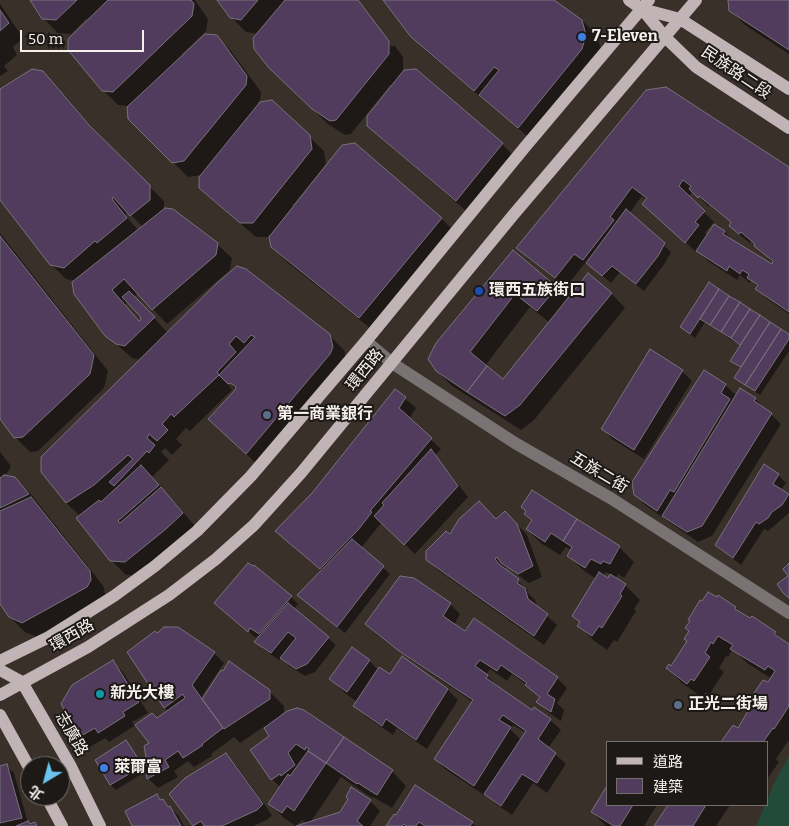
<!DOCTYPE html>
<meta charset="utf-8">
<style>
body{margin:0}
#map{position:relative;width:789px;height:826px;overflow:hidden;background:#39302a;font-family:Bitter,"Noto Sans TC",serif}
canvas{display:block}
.legend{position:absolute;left:606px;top:741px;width:162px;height:65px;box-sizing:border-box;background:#1d1916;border:1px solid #746f6c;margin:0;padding:6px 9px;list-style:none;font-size:15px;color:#f6f0ec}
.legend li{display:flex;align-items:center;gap:10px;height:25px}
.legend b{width:25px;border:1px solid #746f6c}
.north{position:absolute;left:20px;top:756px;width:50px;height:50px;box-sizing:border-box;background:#1d1916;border:1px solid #746f6c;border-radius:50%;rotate:217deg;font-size:14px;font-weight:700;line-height:20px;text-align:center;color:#f6f0ec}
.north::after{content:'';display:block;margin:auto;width:18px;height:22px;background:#69c4f0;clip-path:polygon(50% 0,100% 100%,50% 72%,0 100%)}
.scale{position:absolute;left:20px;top:30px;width:124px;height:22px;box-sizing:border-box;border:2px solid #f6f0ec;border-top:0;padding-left:6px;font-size:15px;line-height:18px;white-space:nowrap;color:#f6f0ec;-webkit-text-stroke:4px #1d1916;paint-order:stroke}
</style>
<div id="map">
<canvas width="789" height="826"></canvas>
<ul class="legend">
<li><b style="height:6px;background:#c0b4b6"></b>道路</li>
<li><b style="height:14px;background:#513c5d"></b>建築</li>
</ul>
<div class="north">北</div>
<div class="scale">50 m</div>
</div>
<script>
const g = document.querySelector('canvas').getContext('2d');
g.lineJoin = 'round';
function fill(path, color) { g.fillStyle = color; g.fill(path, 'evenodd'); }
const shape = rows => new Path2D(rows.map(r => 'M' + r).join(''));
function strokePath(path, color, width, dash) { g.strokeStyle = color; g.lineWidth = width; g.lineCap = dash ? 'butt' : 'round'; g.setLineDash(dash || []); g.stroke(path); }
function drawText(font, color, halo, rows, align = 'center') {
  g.font = font + ' Bitter,"Noto Sans TC",serif'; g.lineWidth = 4; g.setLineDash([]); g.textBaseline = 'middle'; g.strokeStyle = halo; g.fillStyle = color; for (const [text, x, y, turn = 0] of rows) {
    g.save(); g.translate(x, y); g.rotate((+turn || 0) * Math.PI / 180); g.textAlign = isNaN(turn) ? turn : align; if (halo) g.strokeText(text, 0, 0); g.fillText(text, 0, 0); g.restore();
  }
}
fill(shape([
 [789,756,789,826,756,826,765,805,768,805,768,798,774,783]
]), '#224c39');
fill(shape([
 [31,0,195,0,208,19,206,31,182,54,184,56,216,36,231,51,261,92,260,100,257,103,272,101,324,151,326,164,292,206,294,208,355,145,442,219,456,233,375,332,287,262,272,247,270,234,268,237,256,237,215,202,200,188,201,175,188,177,129,118,129,106,118,105,103,90,88,21,86,19,71,34,58,33,43,18],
 [219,0,356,0,392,47,394,45,360,0,403,57,403,71,416,70,502,144,517,159,471,215,383,140,368,125,392,86,390,85,351,134,345,135,328,124,285,83,258,34,246,32,231,17],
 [385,0,552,0,582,20,597,36,601,50,533,141,427,52,412,36],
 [730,0,789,0,789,54,745,25,730,10],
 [0,4,23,38,13,47,17,55,4,66,8,71,0,76],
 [43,72,58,88,103,141,164,201,164,210,217,244,232,258,230,270,167,324,138,293,134,297,168,333,329,335,344,350,347,362,261,468,224,433,237,391,229,383,228,384,232,390,190,431,186,428,176,439,182,445,172,455,165,448,161,452,169,460,152,477,197,528,140,576,126,575,111,560,80,516,66,503,141,360,132,358,106,335,75,281,66,279,51,264,0,198,0,90],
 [128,212,143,227,139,231,125,215],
 [128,302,141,315,142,320,140,322,125,305],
 [646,91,789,169,789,314,767,299,757,289,758,287,751,281,750,283,740,275,737,280,708,261,697,250,696,252,654,214,647,200,642,196,629,214,671,252,665,263,644,291,620,272,611,283,594,269,585,263,566,287,528,258,518,248],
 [693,191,709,207,709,205,732,223,731,226,741,236,750,243,751,241,756,245,773,263,772,266,734,242,725,232,714,226,708,236,705,233,714,222,688,197],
 [0,233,108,371,104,388,38,451,30,452,15,437,0,417],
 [513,251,569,300,611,293,625,308,534,420,521,430,452,386,437,371],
 [530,307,550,323,503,381,485,366],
 [709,284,789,336,789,351,760,395,736,378,742,368,732,360,741,346,705,322,695,338,681,327],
 [651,350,682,371,692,381,644,459,612,439,602,428],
 [725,385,737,396,755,399,781,424,712,536,698,542,645,505,635,494],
 [396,391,416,408,409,419,441,449,435,455,468,497,415,554,382,522,361,548,390,574,345,633,306,602,322,571,287,541,313,494],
 [0,452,11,466,8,472,2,476,15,478,30,493,104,587,105,595,101,601,37,637,25,632,10,617,0,602],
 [778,475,786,483,781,490,789,495,789,513,768,531,764,529,741,565,716,545],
 [505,512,527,535,542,577,529,583,507,567,505,569,528,590,527,592,535,600,537,607,557,625,544,645,438,570,427,560,451,536,496,520],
 [526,514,619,547,634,562,624,578,618,574,615,579,625,585,640,600,634,609,636,611,617,642,614,640,607,650,593,640,579,626,581,623,573,616,596,579,583,570,568,555,572,551,566,547,560,555,542,544,527,529,533,521],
 [606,572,611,575,608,579,603,576],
 [414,579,450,604,460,614,454,625,465,633,557,678,567,688,557,703,564,710,561,721,548,712,538,702,541,698,527,685,512,674,507,681,490,669,486,675,498,686,497,687,533,711,550,720,561,730,548,748,566,764,547,793,533,783,512,815,496,804,486,793,484,795,445,769,435,759,473,702,411,660,376,634,366,624],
 [513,725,526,733,521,740,510,729],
 [291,597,298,604,294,609,336,645,315,672,305,676,289,666,281,658,279,660,263,649,256,642,261,637,258,635,256,638,215,603],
 [719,597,736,608,744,616,775,633,789,645,789,742,788,741,776,759,779,762,768,778,768,742,723,742,733,726,738,729,749,713,745,709,772,679,747,663,733,649,728,657,726,656,719,668,724,672,709,695,706,692,702,697,682,683,667,668,672,668],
 [178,629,214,653,224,663,202,696,204,699,269,691,284,706,284,715,392,771,406,786,392,808,373,797,372,798,341,777,310,823,370,801,380,811,370,826,300,826,308,824,302,820,296,826,284,818,270,804,281,788,272,779,271,736,265,726,240,743,234,737,211,754,212,756,194,767,188,761,174,771,178,777,158,788,148,778,146,771,116,790,111,785,97,760,126,741,146,770,147,758,157,719,168,712,128,653,157,635],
 [352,649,370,661,378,670,391,676,402,658,448,690,458,700,427,749,397,728,393,735,365,716,355,706,357,702,345,693,331,679],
 [113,662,123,672,148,713,134,721,132,720,134,726,109,742,105,738,90,747,80,737],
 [226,755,236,765,272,815,267,820,253,826,194,826,170,794],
 [6,766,14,773,28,823,31,825,35,823,38,826,0,826,0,767],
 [415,786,472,823,475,826,387,826,396,817],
 [157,796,178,815,184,826,134,826],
 [608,805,657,805,644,826,606,826,592,812],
 [670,805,730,805,716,826,656,826]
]), '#0007');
const building = shape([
 [30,0,77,0,56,20,42,19,30,0],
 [108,0,191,0,194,4,192,16,113,92,102,91,68,50,68,39,108,0],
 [217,0,258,0,241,20,230,18,217,0],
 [285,0,358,0,389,41,389,54,336,120,330,121,312,109,269,68,254,49,253,38,285,0],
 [383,0,554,0,582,20,586,35,582,49,518,128,479,95,499,70,494,67,474,91,411,37,383,0],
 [728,0,789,0,789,50,729,11,728,0],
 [0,10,9,23,0,31,0,10],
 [205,34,217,35,247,76,246,85,184,161,172,163,128,119,127,107,205,34],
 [32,69,43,71,89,125,150,185,150,200,130,216,113,197,112,199,127,218,97,243,95,241,64,268,50,265,0,200,0,89,32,69],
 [416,69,503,143,456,201,367,126,367,116,404,70,416,69],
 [666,87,789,167,789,312,755,289,758,285,747,278,749,274,742,270,740,274,729,266,727,271,696,251,714,224,725,231,723,234,772,264,773,261,754,246,755,244,741,232,739,234,729,226,731,222,699,196,698,198,689,189,691,186,683,180,679,186,705,211,695,222,699,225,685,243,642,204,647,198,632,187,610,217,614,220,583,260,574,254,555,278,516,248,646,90,666,87],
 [272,100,310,135,312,149,253,223,240,223,199,188,199,177,260,102,272,100],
 [355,143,442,218,359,318,271,247,269,237,342,145,355,143],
 [165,208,173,209,218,243,216,255,152,310,124,279,112,290,139,321,141,320,140,316,122,297,129,291,155,317,125,346,116,344,105,336,74,294,72,282,165,208],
 [626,209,665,243,658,256,636,284,612,266,602,276,586,263,626,209],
 [0,236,94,355,90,374,23,437,14,438,0,419,0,236],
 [513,250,557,287,537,311,515,294,470,352,487,366,467,392,436,371,428,359,436,343,513,250],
 [237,266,246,269,330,334,333,347,330,354,246,454,208,419,235,390,236,387,230,383,228,384,219,375,255,337,251,335,244,343,236,336,229,344,236,352,217,372,219,375,174,417,171,414,162,424,168,430,157,441,149,434,147,438,155,445,149,453,147,451,114,486,109,482,133,459,128,455,94,485,66,503,41,472,41,457,217,283,237,266],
 [588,273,612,293,520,405,505,416,467,392,487,366,503,379,588,273],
 [709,282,719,289,690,334,680,327,709,282],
 [719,289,729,296,710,325,700,319,719,289],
 [729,296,740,302,721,332,710,325,729,296],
 [740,302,750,309,731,338,721,332,740,302],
 [750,309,760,315,740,345,731,338,750,309],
 [760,315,770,322,741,367,730,361,760,315],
 [770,322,781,329,745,385,734,378,770,322],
 [781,329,789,334,789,339,755,391,745,385,781,329],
 [650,349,683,370,634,450,601,429,650,349],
 [704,370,726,384,721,393,730,399,674,492,670,490,657,511,634,495,632,482,704,370],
 [740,388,756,398,754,401,772,413,702,526,687,532,662,516,740,388],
 [395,389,406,397,399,408,432,438,370,511,372,512,358,530,320,569,275,531,312,493,395,389],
 [431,449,458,486,404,545,374,516,384,505,382,503,431,449],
 [764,464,779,474,773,484,789,494,782,505,772,512,768,518,759,524,756,522,733,558,715,545,764,464],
 [141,465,159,485,118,521,120,523,161,487,183,513,166,529,125,562,110,561,76,518,99,500,101,502,141,465],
 [4,475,15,477,29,494,0,508,0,478,4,475],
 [532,490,577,519,563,541,551,533,545,542,526,529,532,520,524,514,526,511,521,507,532,490],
 [31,497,90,571,91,580,87,587,22,623,9,617,0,604,0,511,31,497],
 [479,501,496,519,505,511,517,524,533,566,518,574,501,563,497,557,495,559,499,564,519,579,517,583,525,588,528,599,548,614,534,636,426,560,426,551,446,531,450,534,459,519,479,501],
 [577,519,620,546,610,564,603,561,601,564,591,559,585,568,567,556,572,547,563,541,577,519],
 [352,539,384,566,337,627,297,595,352,539],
 [248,563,253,566,254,565,292,596,259,634,250,628,248,632,214,603,248,563],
 [789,563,789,598,783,593,777,584,788,576,783,569,789,563],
 [599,572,608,578,610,574,626,584,620,594,622,596,602,628,599,626,592,636,577,626,580,622,572,616,599,572],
 [400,576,414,578,451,603,443,616,465,631,474,618,558,677,547,694,555,699,551,712,536,702,540,697,525,685,527,683,501,665,497,671,480,660,475,666,488,675,486,678,532,710,534,707,551,719,538,739,556,753,537,783,522,774,501,806,484,794,526,731,503,715,499,720,511,727,474,786,434,759,473,700,399,651,365,624,400,576],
 [708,592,717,597,718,595,736,607,735,609,750,618,752,616,776,632,774,634,789,644,789,703,788,705,789,706,774,729,773,728,763,742,721,742,733,725,738,728,748,711,743,709,763,680,768,682,775,671,768,666,765,670,730,649,733,645,718,636,713,644,711,642,705,653,710,657,694,681,691,679,687,684,666,668,669,664,671,666,687,641,684,639,689,631,685,628,690,621,688,620,700,600,702,601,708,592],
 [288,603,329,637,307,664,296,669,280,658,296,638,288,632,271,653,254,642,288,603],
 [164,627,178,627,215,652,192,685,223,728,202,744,203,745,183,758,178,751,165,760,169,767,147,779,143,760,146,757,144,746,149,743,135,725,152,713,157,718,185,698,183,694,164,708,127,652,155,631,157,633,164,627],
 [352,647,370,660,347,692,329,679,352,647],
 [402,656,448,689,416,740,386,719,382,726,353,706,379,667,390,674,402,656],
 [113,660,139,702,123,712,125,716,98,733,95,728,79,737,61,704,72,685,113,660],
 [229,661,270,690,270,699,224,729,202,699,221,670,223,671,229,661],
 [297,708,304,710,344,737,326,763,308,751,309,749,306,747,305,750,296,744,288,753,295,765,281,776,280,774,271,780,250,750,269,736,264,728,287,711,297,708],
 [344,737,393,770,377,795,358,783,357,784,326,763,344,737],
 [126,740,143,766,110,785,95,760,126,740],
 [308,751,326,763,294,811,287,806,282,813,268,804,288,774,290,776,308,751],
 [226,753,263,804,257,810,222,826,204,826,201,821,193,826,169,794,185,778,226,753],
 [7,764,22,818,0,823,0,766,7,764],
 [608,784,608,805,633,805,620,826,614,826,591,812,608,784],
 [415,785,473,822,470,826,425,826,419,822,416,826,406,826,404,824,402,826,386,826,394,814,396,815,415,785],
 [351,787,371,800,357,821,363,826,296,826,340,812,348,799,346,797,351,787],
 [157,794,160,800,163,799,168,807,170,806,181,826,132,826,125,811,157,794],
 [668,805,706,805,693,826,654,826,668,805],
 [28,821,30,824,35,822,37,826,16,826,28,821]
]);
fill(building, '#513c5d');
strokePath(building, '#78727c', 1);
strokePath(shape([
 [366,341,392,363,515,443,612,499,789,613]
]), '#797374', 12);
strokePath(shape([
 [629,0,642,9,665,37,696,67,789,128],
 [642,9,680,19,789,89],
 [0,661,47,638,114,596,155,566,197,531,251,476,366,341,525,147,649,0],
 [0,670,22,682,70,765,100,826],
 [0,695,88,647,169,595,216,559,254,525,301,473,514,214,696,0],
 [0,715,30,769],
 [46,796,62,826]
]), '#c0b4b6', 12);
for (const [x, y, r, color] of [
 [582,37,5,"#3f7fe0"],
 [479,291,5,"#1a4fb4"],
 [267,415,5,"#5c6f8a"],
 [100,694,5,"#0f9aa8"],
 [678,705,5,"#5c6f8a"],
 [104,768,5,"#3f7fe0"]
]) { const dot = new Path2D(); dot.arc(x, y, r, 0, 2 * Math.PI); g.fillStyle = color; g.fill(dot); strokePath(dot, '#1d1916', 2); }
drawText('bold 16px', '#f6f0ec', '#1d1916', [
 ["7-Eleven",592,37],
 ["環西五族街口",489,291],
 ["第一商業銀行",277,415],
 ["新光大樓",110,694],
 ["正光二街場",688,705],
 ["萊爾富",114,768]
], 'left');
drawText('16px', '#f6f0ec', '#1d1916', [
 ["民族路二段",736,73,34],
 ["環西路",365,370,-51],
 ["五族二街",599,473,31],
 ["環西路",72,636,-30],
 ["志廣路",71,734,60]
]);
</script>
